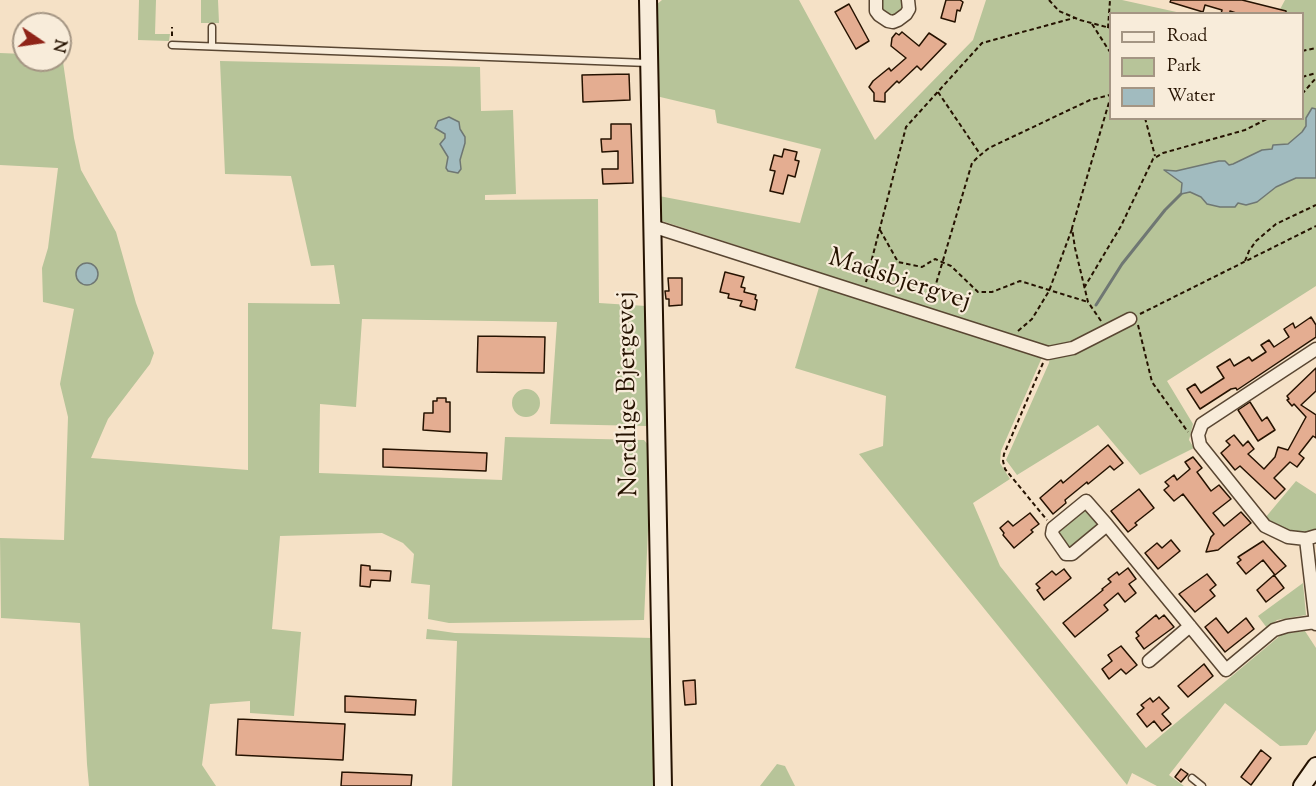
<!DOCTYPE html>
<style>
body{margin:0}
#map{position:relative;width:1316px;height:786px;overflow:hidden;background:#f5e1c6;font-family:"Sorts Mill Goudy",serif}
canvas{display:block}
.legend{position:absolute;left:1109px;top:12px;width:195px;height:108px;box-sizing:border-box;background:#f8ecda;border:2px solid #a49583;margin:0;padding:8px 10px;list-style:none;font-size:18px;color:#251200}
.legend li{display:flex;align-items:center;gap:12px;height:30px}
.legend b{width:30px;border:2px solid #a49583}
.north{position:absolute;left:12px;top:12px;width:60px;height:60px;box-sizing:border-box;background:#f8ecda;border:2px solid #a49583;border-radius:50%;rotate:103deg;font-size:16px;font-weight:700;line-height:24px;text-align:center;color:#251200}
.north::after{content:'';display:block;margin:auto;width:21px;height:27px;background:#8f2418;clip-path:polygon(50% 0,100% 100%,50% 72%,0 100%)}
</style>
<div id="map">
<canvas width="1316" height="786"></canvas>
<ul class="legend">
<li><b style="height:8px;background:#f8ecda"></b>Road</li>
<li><b style="height:16px;background:#b7c499"></b>Park</li>
<li><b style="height:16px;background:#a1bbbf"></b>Water</li>
</ul>
<div class="north">N</div>
</div>
<script>
const g = document.querySelector('canvas').getContext('2d');
g.lineJoin = 'round';
function fill(path, color) { g.fillStyle = color; g.fill(path, 'evenodd'); }
const shape = rows => new Path2D(rows.map(r => 'M' + r).join(''));
function strokePath(path, color, width, dash) { g.strokeStyle = color; g.lineWidth = width; g.lineCap = dash ? 'butt' : 'round'; g.setLineDash(dash || []); g.stroke(path); }
function drawText(font, color, halo, rows, align = 'center') {
  g.font = font + ' "Sorts Mill Goudy",serif'; g.lineWidth = 4.5; g.setLineDash([]); g.textBaseline = 'middle'; g.strokeStyle = halo; g.fillStyle = color; for (const [text, x, y, turn = 0] of rows) {
    g.save(); g.translate(x, y); g.rotate((+turn || 0) * Math.PI / 180); g.textAlign = isNaN(turn) ? turn : align; if (halo) g.strokeText(text, 0, 0); g.fillText(text, 0, 0); g.restore();
  }
}
fill(shape([
 [139,0,156,0,155,34,170,34,169,41,138,40],
 [201,0,218,0,219,23,201,23],
 [662,0,799,0,875,140,973,40,986,0,1122,0,1181,13,1110,14,1110,118,1302,118,1302,14,1278,13,1285,0,1316,0,1316,286,1167,381,1193,424,1189,440,1194,448,1140,475,1098,425,1017,475,1006,460,1049,363,1051,348,659,220,659,196,800,223,821,149,717,123,715,110,656,96,656,5],
 [881,0,904,0,904,7,897,16,889,16,881,9],
 [0,53,24,54,24,60,60,60,60,55,62,55,74,138,81,170,116,232,136,303,154,353,150,364,108,419,91,458,248,470,248,303,340,304,334,265,311,266,291,176,225,174,220,61,480,67,481,111,513,110,516,194,485,195,485,200,598,199,599,303,646,306,646,426,550,424,557,322,362,319,356,407,320,404,319,473,502,480,505,437,644,440,649,446,650,485,644,620,449,623,428,619,430,585,411,583,414,554,403,543,382,533,280,536,272,629,301,632,294,716,250,713,250,701,210,704,202,765,216,786,89,786,87,764,80,623,1,618,0,538,64,540,68,417,60,384,74,309,43,302,42,268,48,248,58,168,0,165],
 [820,284,927,321,1043,355,1001,451,1000,463,1010,479,973,503,1000,566,1146,748,1282,634,1305,631,1316,648,1316,730,1307,745,1280,746,1225,703,1169,775,1184,786,1157,786,1132,773,1127,785,859,454,883,446,886,396,795,368],
 '512 403a14 14 0 1 1 28 0a14 14 0 1 1-28 0Z',
 [1296,481,1316,494,1316,530,1310,533,1295,534,1270,524,1265,518],
 [1082,511,1088,511,1097,523,1097,526,1071,547,1068,547,1058,533,1059,531],
 [1303,583,1306,615,1277,620,1267,628,1258,616],
 [427,629,455,633,653,638,655,786,452,786,457,641,426,639],
 [777,764,785,766,795,786,760,786]
]), '#b7c499');
const water = shape([
 [1312,108,1316,109,1316,178,1296,178,1287,182,1276,187,1257,202,1246,205,1238,203,1235,207,1220,207,1207,204,1201,197,1190,192,1181,194,1182,183,1164,170,1176,171,1219,161,1225,161,1229,165,1233,164,1262,150,1272,149,1273,145,1288,144,1302,132,1306,126,1306,118,1312,108],
 [449,117,459,122,460,129,465,137,465,143,460,160,461,169,458,173,448,171,446,168,448,157,440,144,445,138,445,134,435,128,438,121,449,117],
 '76 274a11 11 0 1 1 22 0a11 11 0 1 1-22 0Z'
]);
fill(water, '#a1bbbf');
strokePath(water, '#6f7773', 1.5);
strokePath(shape([
 [1096,305,1122,264,1165,210,1181,194]
]), '#6f7773', 3);
const building = shape([
 [946,0,960,0,963,2,960,11,957,10,955,22,941,18,946,0],
 [1171,0,1242,0,1286,11,1286,14,1239,14,1230,11,1230,14,1221,14,1222,10,1205,5,1203,12,1170,2,1171,0],
 [849,4,869,41,856,49,835,12,849,4],
 [902,32,919,46,929,33,946,44,921,70,917,66,899,83,897,81,885,93,885,102,874,101,874,93,869,87,873,81,889,68,891,71,906,58,891,46,892,38,896,33,899,35,902,32],
 [629,74,630,100,583,102,582,75,629,74],
 [611,124,631,124,633,183,603,184,602,169,618,169,618,151,602,152,601,139,611,139,611,124],
 [784,149,797,152,795,160,799,161,795,177,788,175,783,194,770,191,775,171,770,170,774,155,782,157,784,149],
 [725,272,744,277,741,287,745,288,744,292,756,295,755,299,757,300,755,310,740,306,742,301,728,298,729,294,720,292,725,272],
 [668,278,682,278,682,305,669,306,669,299,666,299,665,291,669,291,668,278],
 [1311,317,1316,325,1316,337,1237,390,1236,388,1231,389,1200,409,1187,389,1195,384,1201,393,1224,378,1217,367,1230,359,1234,366,1249,357,1252,361,1266,352,1261,345,1269,340,1274,347,1289,337,1284,329,1293,323,1295,328,1311,317],
 [478,336,545,337,544,373,477,372,478,336],
 [1316,368,1316,391,1301,405,1316,415,1316,438,1313,436,1299,454,1304,458,1297,467,1290,462,1274,478,1285,489,1275,499,1240,466,1235,470,1221,453,1230,445,1226,441,1234,435,1243,446,1248,441,1254,449,1248,454,1264,469,1275,457,1278,447,1288,450,1306,417,1294,404,1292,406,1287,400,1289,399,1287,396,1316,368],
 [437,398,446,398,446,402,450,402,450,432,423,430,424,413,433,413,433,401,437,401,437,398],
 [1250,402,1262,421,1267,417,1275,430,1258,441,1238,410,1250,402],
 [1108,445,1123,463,1114,470,1110,466,1088,484,1087,482,1065,500,1066,503,1053,514,1040,498,1061,480,1063,483,1108,445],
 [383,449,487,453,486,471,383,467,383,449],
 [1193,457,1202,468,1197,472,1211,491,1219,485,1231,499,1213,513,1224,526,1241,512,1251,523,1218,550,1206,552,1211,537,1214,534,1183,494,1174,501,1164,490,1169,486,1165,482,1174,475,1177,480,1190,469,1185,462,1193,457],
 [1139,489,1154,508,1135,523,1137,525,1128,532,1111,511,1139,489],
 [1030,513,1039,524,1031,530,1033,532,1014,548,1003,535,1004,533,1000,528,1008,521,1013,526,1030,513],
 [1171,540,1180,551,1158,569,1145,553,1157,543,1162,548,1171,540],
 [1263,541,1286,566,1275,575,1263,560,1246,574,1237,563,1241,560,1238,557,1263,541],
 [361,565,370,566,370,570,391,571,390,581,371,580,370,587,360,586,361,565],
 [1128,568,1136,579,1129,584,1136,593,1125,602,1118,593,1104,605,1108,610,1075,637,1063,623,1103,590,1102,589,1111,582,1108,579,1117,572,1119,575,1128,568],
 [1064,569,1071,578,1044,600,1037,590,1040,588,1036,584,1052,571,1056,575,1064,569],
 [1207,574,1216,585,1210,590,1215,596,1195,612,1179,594,1207,574],
 [1274,575,1284,588,1266,602,1257,590,1274,575],
 [1156,615,1159,619,1164,615,1174,627,1144,649,1136,638,1139,636,1136,632,1156,615],
 [1216,618,1228,633,1246,618,1254,629,1225,652,1205,627,1216,618],
 [1121,646,1137,665,1126,674,1121,669,1109,679,1102,669,1112,661,1108,655,1121,646],
 [1204,664,1213,676,1188,697,1178,686,1204,664],
 [695,680,696,704,685,705,683,681,695,680],
 [345,696,416,700,415,715,345,712,345,696],
 [1159,697,1169,708,1162,714,1171,724,1162,731,1154,721,1147,727,1137,714,1144,708,1141,705,1150,698,1153,702,1159,697],
 [238,719,345,724,343,760,236,755,238,719],
 [1261,750,1271,758,1251,785,1241,777,1261,750],
 [1181,769,1188,774,1181,782,1175,777,1181,769],
 [342,772,412,775,411,786,341,786,342,772]
]);
fill(building, '#e4ad91');
strokePath(building, '#251200', 1.5);
const lane = shape([
 [212,27,212,46],
 [172,45,648,63],
 [1192,778,1202,786]
]);
const street = shape([
 [876,0,876,11,879,15,888,21,893,22,898,20,906,14,909,9,908,0],
 [652,226,1048,353,1073,348,1130,319],
 [1316,349,1202,424,1198,435,1200,445,1265,526,1288,537,1306,539,1316,536],
 [1107,525,1072,554,1066,554,1052,534,1053,528,1086,501,1107,525,1226,670,1274,630,1287,626,1315,622],
 [1306,539,1316,624],
 [1149,661,1190,626]
]);
const secondary = shape([
 [648,0,663,786],
 [1302,786,1316,766]
]);
strokePath(lane, '#594632', 9);
strokePath(street, '#594632', 15);
strokePath(secondary, '#251200', 20);
strokePath(shape([
 [1049,0,1059,11,1080,20,1110,28],
 [1092,24,1110,52],
 [1108,28,1110,0],
 [172,36,172,27],
 [1302,51,1316,48],
 [1302,77,1316,73],
 [938,92,980,154],
 [1302,94,1316,78],
 [1145,118,1155,156],
 [880,230,898,262,922,267,935,259,951,266,978,292,992,292,1020,281,1088,302],
 [1245,261,1249,251,1256,241,1276,224,1316,205],
 [866,282,906,127,982,43,1074,18],
 [1084,288,1121,226,1153,159,1163,153,1245,130,1269,118],
 [930,304,972,163,978,157,989,148,1090,100,1110,95],
 [1140,314,1316,226],
 [1101,321,1088,302,1075,248,1072,228,1110,99],
 [1138,325,1152,382,1188,432],
 [1018,331,1032,319,1049,291,1072,229],
 [1043,363,1004,454,1003,461,1005,469,1047,520]
]), '#251200', 2, [4.5, 3]);
strokePath(lane, '#f8ecda', 6);
strokePath(street, '#f8ecda', 12);
strokePath(secondary, '#f8ecda', 16);
drawText('26px', '#251200', '#f8ecda', [
 ["Madsbjergvej",899,282,18],
 ["Nordlige Bjergevej",630,394,-91]
]);
</script>
